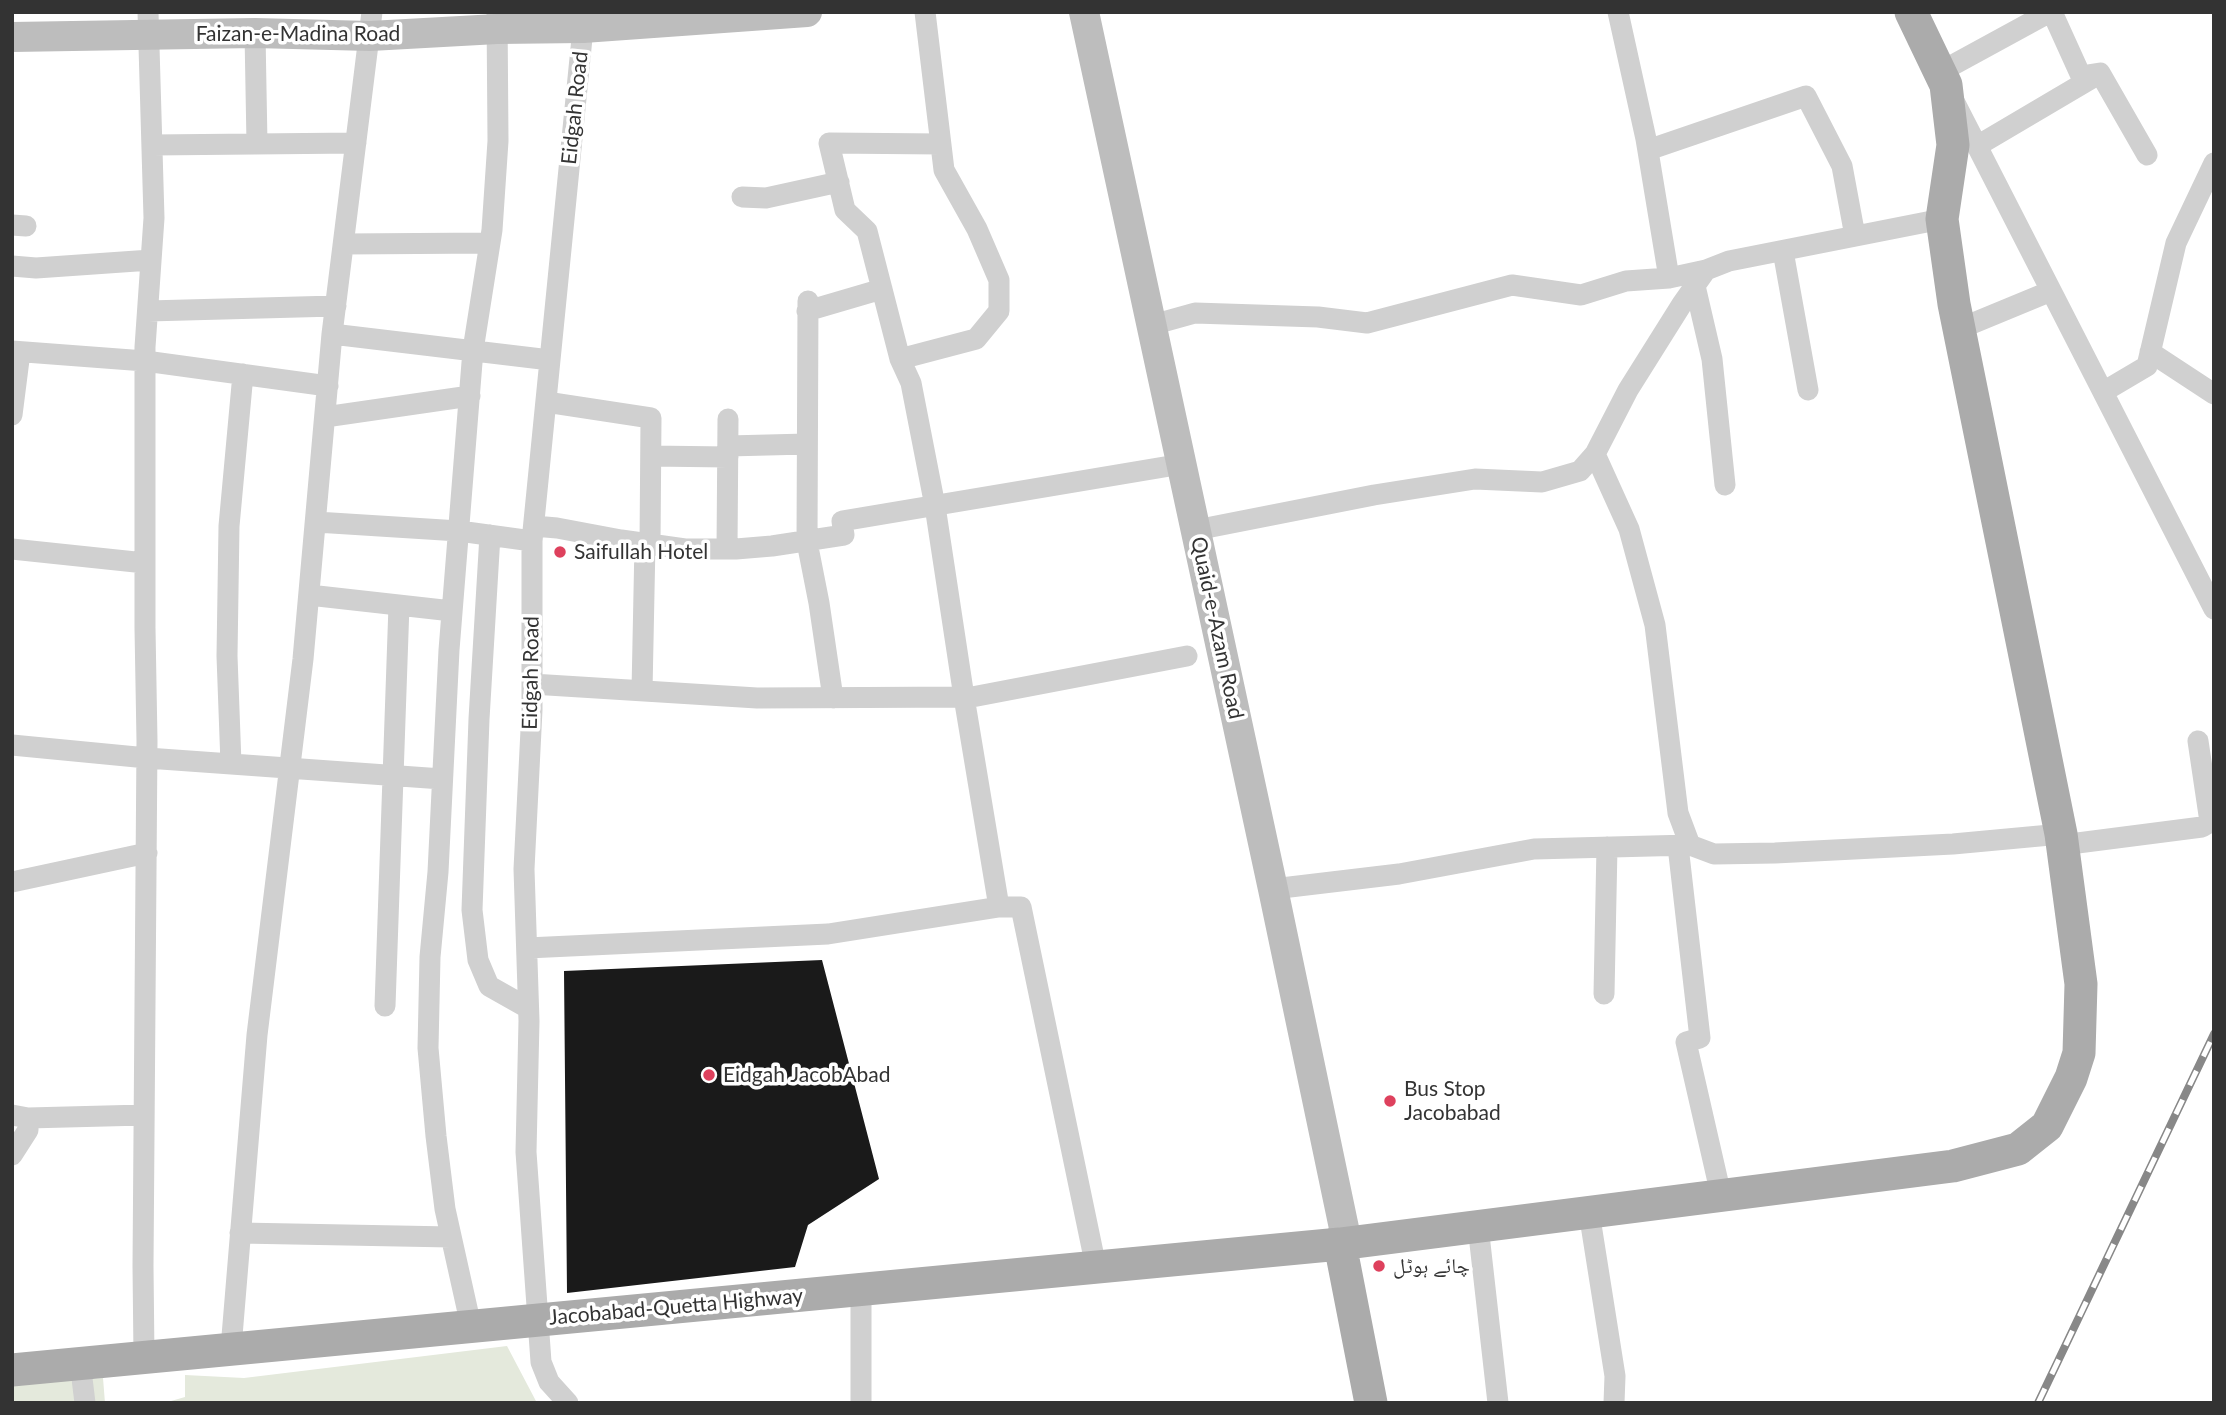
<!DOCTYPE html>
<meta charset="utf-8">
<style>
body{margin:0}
#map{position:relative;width:2226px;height:1415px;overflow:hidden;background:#fff;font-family:Lato,sans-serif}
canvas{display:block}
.frame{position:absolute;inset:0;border:14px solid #333;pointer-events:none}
</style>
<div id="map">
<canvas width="2226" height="1415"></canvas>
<div class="frame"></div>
</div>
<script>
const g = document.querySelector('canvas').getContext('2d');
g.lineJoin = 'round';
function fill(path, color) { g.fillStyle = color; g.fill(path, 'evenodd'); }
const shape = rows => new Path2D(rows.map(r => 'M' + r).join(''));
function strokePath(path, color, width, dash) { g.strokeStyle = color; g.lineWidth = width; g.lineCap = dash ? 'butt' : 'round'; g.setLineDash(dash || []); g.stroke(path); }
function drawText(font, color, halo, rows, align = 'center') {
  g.font = font + ' Lato,"Noto Naskh Arabic",sans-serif'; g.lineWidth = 7; g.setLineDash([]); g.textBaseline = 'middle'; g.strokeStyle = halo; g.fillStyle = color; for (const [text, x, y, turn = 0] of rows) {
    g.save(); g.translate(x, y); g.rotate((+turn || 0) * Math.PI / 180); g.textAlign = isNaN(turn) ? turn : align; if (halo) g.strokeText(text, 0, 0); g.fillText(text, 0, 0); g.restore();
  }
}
fill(shape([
 [507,1346,537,1403,164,1403,185,1397,185,1375,244,1378],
 [103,1378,105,1403,12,1403,12,1384]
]), '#e4e9dc');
fill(shape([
 [822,960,879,1179,808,1225,795,1267,567,1293,564,971]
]), '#1a1a1a');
strokePath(shape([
 [1618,12,1646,139,1669,278],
 [2052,12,2081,76,2100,73,2147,155],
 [255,33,257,144],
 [1940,72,2050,12],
 [1955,103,2214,609],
 [941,144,829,143,845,210,867,231,900,359,911,383,935,506,964,697,999,907],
 [152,145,356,143],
 [1977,146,2099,74],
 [1648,150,1806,96,1842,166,1855,236],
 [742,197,766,198,839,182],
 [1942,219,1729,261,1706,270,1682,304,1628,390,1595,454,1629,529,1655,625,1678,813,1690,845,1714,854,1775,853,1953,844,2061,834],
 [12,225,26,226],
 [344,244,490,243],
 [1783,251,1808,390],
 [12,266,36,268,151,260],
 [1695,286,1712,359,1725,485],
 [808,301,807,542,819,603,833,698],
 [148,311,336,306],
 [807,311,882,289],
 [1152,325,1195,313,1318,317,1367,323,1512,285,1581,295,1626,281,1669,278,1706,270],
 [1959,329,2051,291],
 [332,334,550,360],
 [12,351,145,361,328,386],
 [2150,352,2214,394],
 [900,359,976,339,999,311,999,280,977,229,944,170,925,12],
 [2103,392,2147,366,2176,243,2214,163],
 [546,402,651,418,650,544],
 [12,415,20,352],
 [325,417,470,396],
 [728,446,807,444],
 [651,456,728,457],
 [316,522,459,531,532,541],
 [534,526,557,528,621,540,685,549,736,549,772,546,844,535,842,521,1182,464],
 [1196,530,1374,495,1475,479,1542,482,1580,471,1595,454],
 [490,535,479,719,472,910,478,960,489,986,528,1008],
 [12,549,145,563],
 [727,549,728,419],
 [309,595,452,611],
 [532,684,757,698,972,697,1187,656],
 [642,691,645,543],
 [2198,741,2210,822],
 [12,745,147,758,442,779],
 [231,764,227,656,229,526,243,374],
 [2062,845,2202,827,2214,820],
 [1678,846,1700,1038,1686,1042,1721,1195],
 [12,882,147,853],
 [1273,889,1399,874,1534,849,1690,845],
 [527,948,828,934,999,907,1021,907,1096,1267],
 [1604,994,1607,847],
 [385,1006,399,605],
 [12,1115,28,1118,144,1115],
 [12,1155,28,1130,28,1118],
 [1589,1212,1615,1376,1614,1403],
 [1478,1226,1498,1403],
 [240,1233,451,1237],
 [861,1290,861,1403],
 [471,1326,445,1209,436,1136,428,1048,430,957,438,872,449,650,473,350,492,230,498,141,497,12],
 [231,1348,257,1035,303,659,332,334,372,12],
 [144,1357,143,1266,147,741,145,628,145,347,154,218,148,12],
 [80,1362,85,1403],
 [568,1403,549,1382,541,1362,526,1152,529,1021,524,869,532,710,532,541,583,28]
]), '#d0d0d0', 21);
strokePath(shape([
 [1084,12,1273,889,1344,1228,1340,1244],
 [12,37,255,33,370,36,497,29,583,28,807,12]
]), '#bdbdbd', 30);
strokePath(shape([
 [1340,1244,1371,1403],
 [12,1370,1340,1244,1953,1166,2018,1149,2047,1126,2071,1078,2079,1053,2081,984,2061,834,1954,304,1942,219,1953,145,1946,85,1911,12]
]), '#ababab', 33);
const rail = shape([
 [2038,1403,2214,1034]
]);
strokePath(rail, '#888', 8);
strokePath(rail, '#fff', 5, [16]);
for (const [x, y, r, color] of [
 [560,552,7,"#de415d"],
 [709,1075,7,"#de415d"],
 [1390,1101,7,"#de415d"],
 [1379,1266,7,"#de415d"]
]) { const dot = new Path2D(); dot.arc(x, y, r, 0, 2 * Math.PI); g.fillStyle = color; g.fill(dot); strokePath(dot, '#fff', 2.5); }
drawText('21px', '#333', '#fff', [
 ["Faizan-e-Madina Road",298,34],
 ["Eidgah Road",575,108,-84],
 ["Quaid-e-Azam Road",1217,628,78],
 ["Eidgah Road",531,673,-89],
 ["Jacobabad-Quetta Highway",676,1307,-5]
]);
drawText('21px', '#333', '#fff', [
 ["Saifullah Hotel",574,552],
 ["Eidgah JacobAbad",723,1075],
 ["Bus Stop",1404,1089],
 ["Jacobabad",1404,1113],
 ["چائے ہوٹل",1393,1266]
], 'left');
</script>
